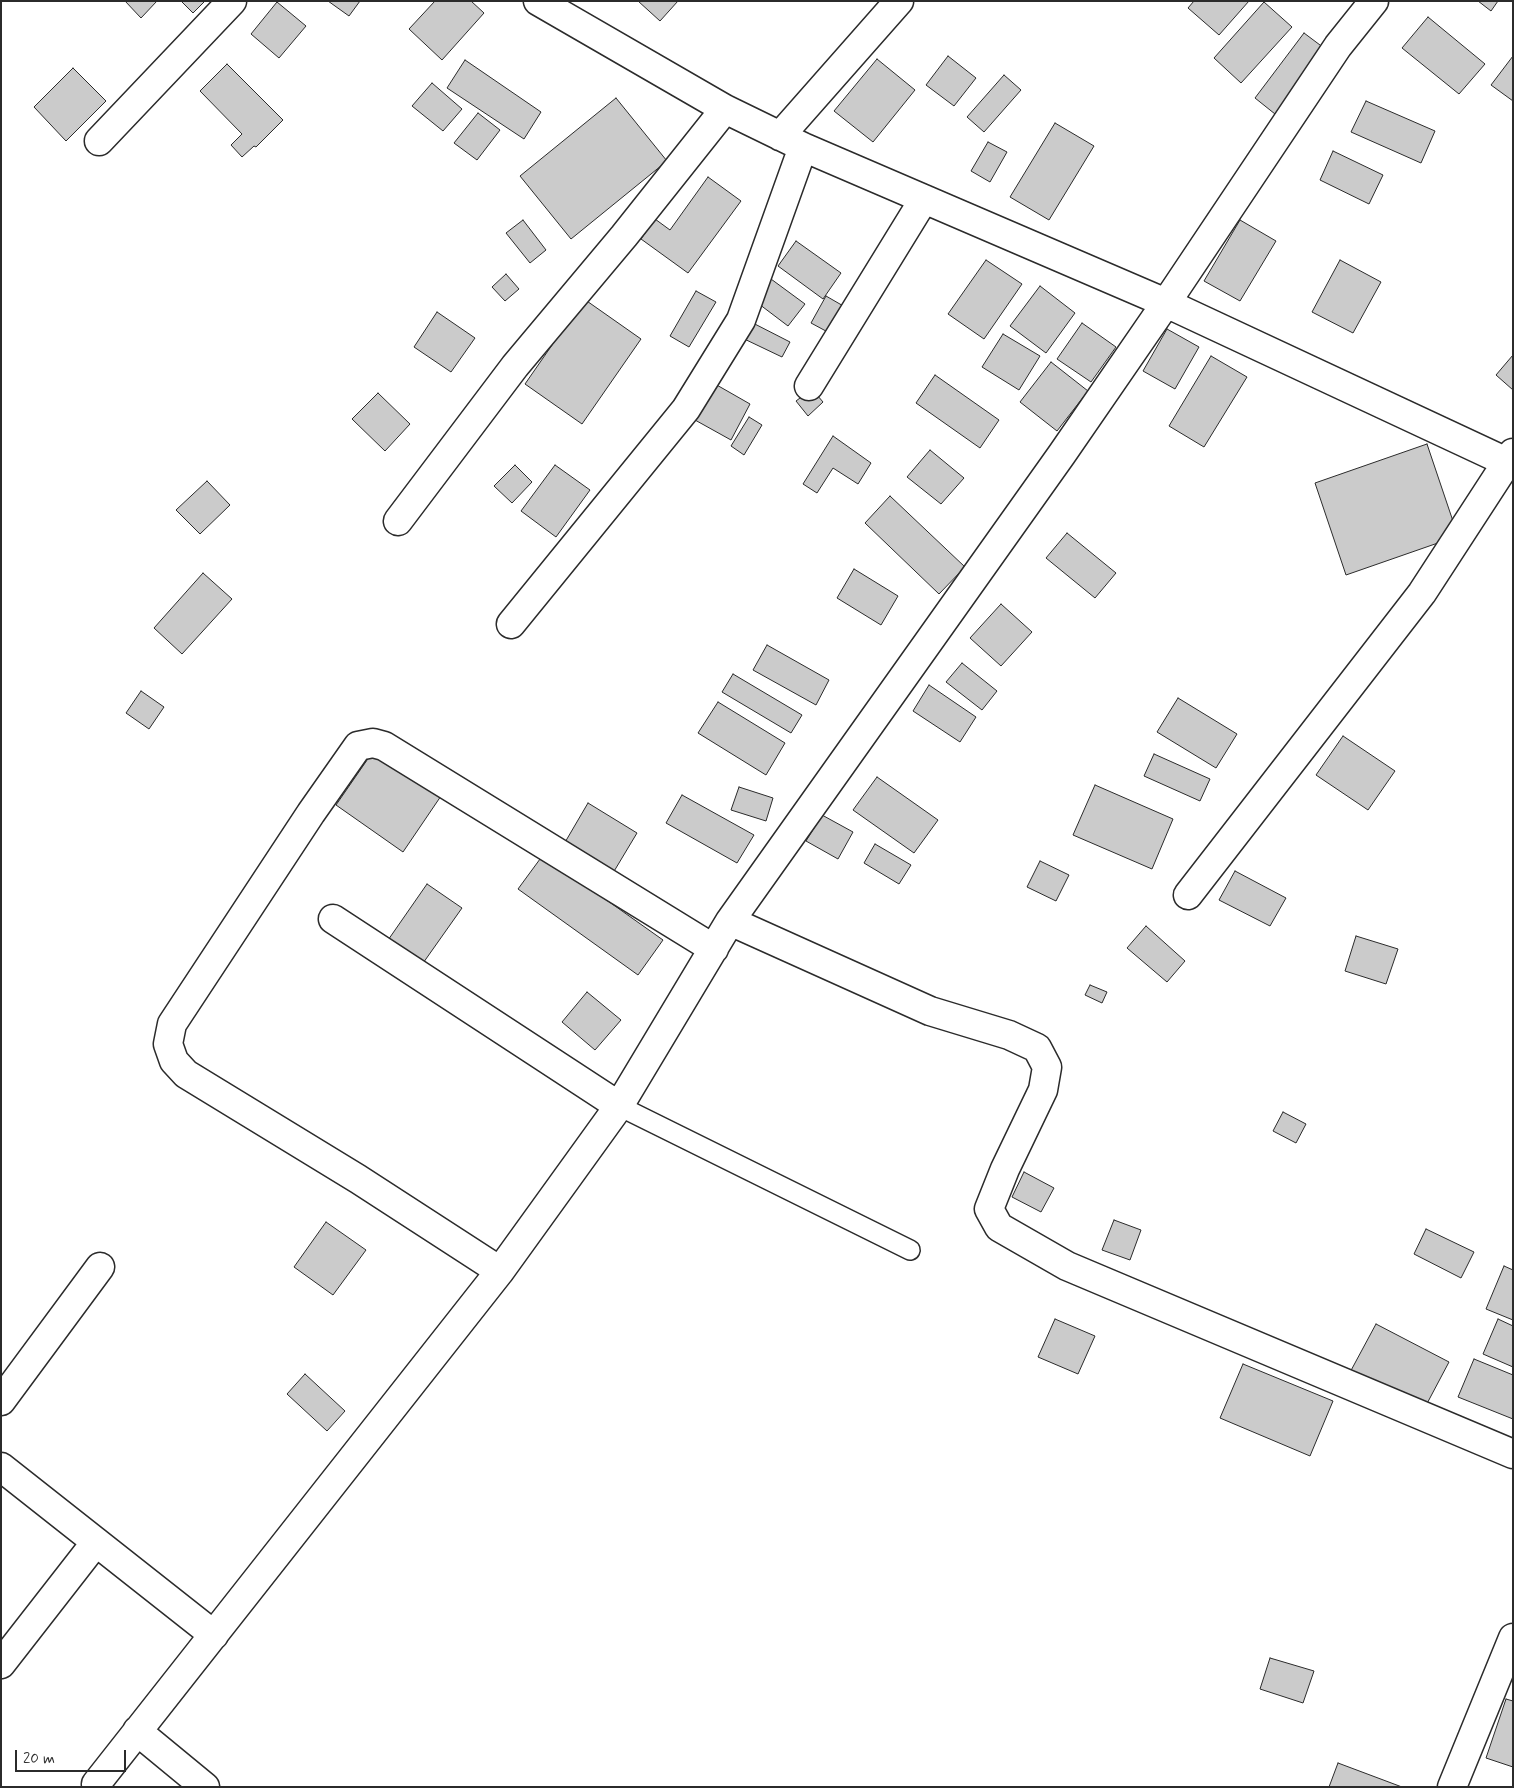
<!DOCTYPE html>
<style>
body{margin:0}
#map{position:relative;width:1514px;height:1788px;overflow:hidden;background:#fff;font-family:Mynerve,sans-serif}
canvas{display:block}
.frame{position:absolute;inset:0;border:2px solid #2b2b2b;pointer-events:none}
.scale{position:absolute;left:15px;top:1750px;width:111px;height:22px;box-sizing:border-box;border:2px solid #2b2b2b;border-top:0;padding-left:6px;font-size:15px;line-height:18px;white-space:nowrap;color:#2b2b2b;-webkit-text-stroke:4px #fff;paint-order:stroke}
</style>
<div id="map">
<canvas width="1514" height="1788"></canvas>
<div class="frame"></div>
<div class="scale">20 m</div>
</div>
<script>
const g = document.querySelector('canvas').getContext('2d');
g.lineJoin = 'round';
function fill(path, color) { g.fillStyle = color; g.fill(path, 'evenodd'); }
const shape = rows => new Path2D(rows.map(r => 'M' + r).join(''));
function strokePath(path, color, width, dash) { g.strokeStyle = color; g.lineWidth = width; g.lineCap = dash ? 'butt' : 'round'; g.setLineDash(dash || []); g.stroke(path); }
const building = shape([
 [125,1,157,1,141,18,125,1],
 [181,1,205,1,193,13,181,1],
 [328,1,360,1,349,16,328,1],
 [435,1,471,1,484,13,442,60,409,29,435,1],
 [638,1,678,1,660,21,638,1],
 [1194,1,1249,1,1219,35,1188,8,1194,1],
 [1478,1,1498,1,1491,11,1478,1],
 [277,2,306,26,279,58,251,34,277,2],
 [1264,2,1292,27,1241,83,1214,58,1264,2],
 [1428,17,1485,64,1459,94,1402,48,1428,17],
 [1304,33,1324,48,1275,114,1255,98,1304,33],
 [948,56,976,78,954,106,926,85,948,56],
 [1513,56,1513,101,1491,85,1513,56],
 [877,59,915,90,873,142,834,111,877,59],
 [465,60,541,112,524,139,447,88,465,60],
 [227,64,283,120,256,147,254,146,242,157,231,145,242,134,200,91,227,64],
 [73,68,106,101,66,141,34,107,73,68],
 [1004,75,1021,90,984,132,967,117,1004,75],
 [432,83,462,109,443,131,412,106,432,83],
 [616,98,667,161,571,239,520,176,616,98],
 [1366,101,1435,131,1421,163,1351,132,1366,101],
 [478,113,500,130,477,160,454,143,478,113],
 [1055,123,1094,146,1049,220,1010,197,1055,123],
 [988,142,1007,152,990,182,971,171,988,142],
 [1333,151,1383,175,1369,204,1320,180,1333,151],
 [708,177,741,201,688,273,641,239,655,219,670,230,708,177],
 [523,220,546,250,530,263,506,233,523,220],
 [1240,220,1276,241,1240,301,1204,281,1240,220],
 [796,241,841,273,823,299,778,266,796,241],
 [986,260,1022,284,984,339,948,314,986,260],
 [1340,260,1381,282,1353,333,1312,312,1340,260],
 [506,274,519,289,505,301,492,287,506,274],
 [771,279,805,304,788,326,755,301,771,279],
 [1040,286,1075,313,1046,353,1010,326,1040,286],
 [696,291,716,302,689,347,670,336,696,291],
 [826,296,852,311,837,337,811,323,826,296],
 [584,299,641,339,582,424,525,384,584,299],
 [437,312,475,338,451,372,414,347,437,312],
 [747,320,790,342,782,357,738,336,747,320],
 [1082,323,1116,347,1091,382,1057,359,1082,323],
 [1167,329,1199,347,1175,389,1143,371,1167,329],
 [1003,334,1040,356,1019,390,982,367,1003,334],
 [1513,355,1513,390,1496,375,1513,355],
 [1211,356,1247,377,1204,447,1169,426,1211,356],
 [1051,362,1088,391,1057,431,1020,402,1051,362],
 [935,375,999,420,980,448,916,403,935,375],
 [715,384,750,404,731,440,695,420,715,384],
 [812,389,823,402,808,416,796,401,812,389],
 [378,393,410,424,385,451,352,419,378,393],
 [749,417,762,425,744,455,731,446,749,417],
 [833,436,871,463,858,484,833,468,817,493,803,484,833,436],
 [1427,444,1458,536,1346,575,1315,483,1427,444],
 [930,450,964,478,941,504,907,477,930,450],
 [515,465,532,482,512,503,494,486,515,465],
 [555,465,590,490,556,537,521,511,555,465],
 [207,481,230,505,200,534,176,510,207,481],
 [890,496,965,567,939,594,865,523,890,496],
 [1067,533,1116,573,1095,598,1046,558,1067,533],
 [854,569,898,596,881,625,837,598,854,569],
 [203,573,232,599,182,654,154,628,203,573],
 [1001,604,1032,632,1001,666,970,638,1001,604],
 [767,645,829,680,816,705,753,670,767,645],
 [962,663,997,691,982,710,946,682,962,663],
 [733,674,802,715,791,733,722,692,733,674],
 [929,685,976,717,960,742,913,711,929,685],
 [141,691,164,707,149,729,126,713,141,691],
 [1178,698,1237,734,1216,768,1157,732,1178,698],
 [718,702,785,743,766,775,698,733,718,702],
 [1343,736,1395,771,1368,810,1316,775,1343,736],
 [374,750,441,796,403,852,336,805,374,750],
 [1154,754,1210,779,1200,801,1144,776,1154,754],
 [877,777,938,820,914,853,853,810,877,777],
 [1095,785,1173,819,1152,869,1073,835,1095,785],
 [739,787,773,798,766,821,731,810,739,787],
 [682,795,754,835,737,863,666,823,682,795],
 [588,803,637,833,613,873,564,844,588,803],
 [822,815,853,832,838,859,806,841,822,815],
 [875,844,911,865,899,884,864,863,875,844],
 [543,855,663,940,638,975,518,889,543,855],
 [1040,861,1069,875,1056,901,1027,887,1040,861],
 [1235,871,1286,898,1270,926,1219,900,1235,871],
 [427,884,462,908,421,966,386,943,427,884],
 [1146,926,1185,961,1167,982,1127,948,1146,926],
 [1356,936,1398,949,1386,984,1345,971,1356,936],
 [1090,985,1107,992,1102,1003,1085,995,1090,985],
 [587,992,621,1020,595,1050,562,1022,587,992],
 [1283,1112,1306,1124,1296,1143,1273,1131,1283,1112],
 [1024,1172,1054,1188,1041,1212,1012,1197,1024,1172],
 [1114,1220,1141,1230,1130,1260,1102,1250,1114,1220],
 [326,1222,366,1250,333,1295,294,1267,326,1222],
 [1426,1229,1474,1252,1461,1278,1414,1254,1426,1229],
 [1504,1266,1513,1270,1513,1320,1486,1309,1504,1266],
 [1055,1319,1095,1336,1078,1374,1038,1357,1055,1319],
 [1498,1319,1513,1326,1513,1367,1483,1354,1498,1319],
 [1376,1324,1449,1362,1422,1413,1348,1376,1376,1324],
 [1474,1359,1513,1375,1513,1419,1458,1397,1474,1359],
 [1243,1364,1333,1401,1310,1456,1220,1418,1243,1364],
 [305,1374,345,1411,327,1431,287,1394,305,1374],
 [1270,1658,1314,1671,1303,1703,1260,1689,1270,1658],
 [1506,1699,1513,1701,1513,1767,1486,1758,1506,1699],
 [1338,1763,1402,1787,1329,1787,1338,1763]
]);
fill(building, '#cbcbcb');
strokePath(building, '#2b2b2b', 1);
const service = shape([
 [619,1106,910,1250]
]);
const minor = shape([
 [538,1,725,109,803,147,1166,303,1513,465],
 [780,136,899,1],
 [99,141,232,1],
 [809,386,924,199],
 [398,521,515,366,624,236,725,109],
 [511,624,686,409,741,320,803,147],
 [1188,895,1422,593,1513,453],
 [333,919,619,1106],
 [730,921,930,1011,1009,1035,1037,1048,1047,1067,1043,1090,1005,1169,989,1209,999,1227,1067,1266,1513,1454],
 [500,1271,358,1179,186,1074,174,1061,168,1044,172,1024,311,813,358,746,373,743,384,746,714,949],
 [1,1401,100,1267],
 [1,1467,214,1635],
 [1,1664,96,1542],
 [137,1731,205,1787],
 [96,1784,500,1271,619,1106,730,921,1062,454,1166,303,1338,46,1374,1],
 [1452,1787,1513,1638]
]);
strokePath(service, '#2b2b2b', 22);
strokePath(minor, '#2b2b2b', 31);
strokePath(service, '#fff', 19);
strokePath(minor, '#fff', 28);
</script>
